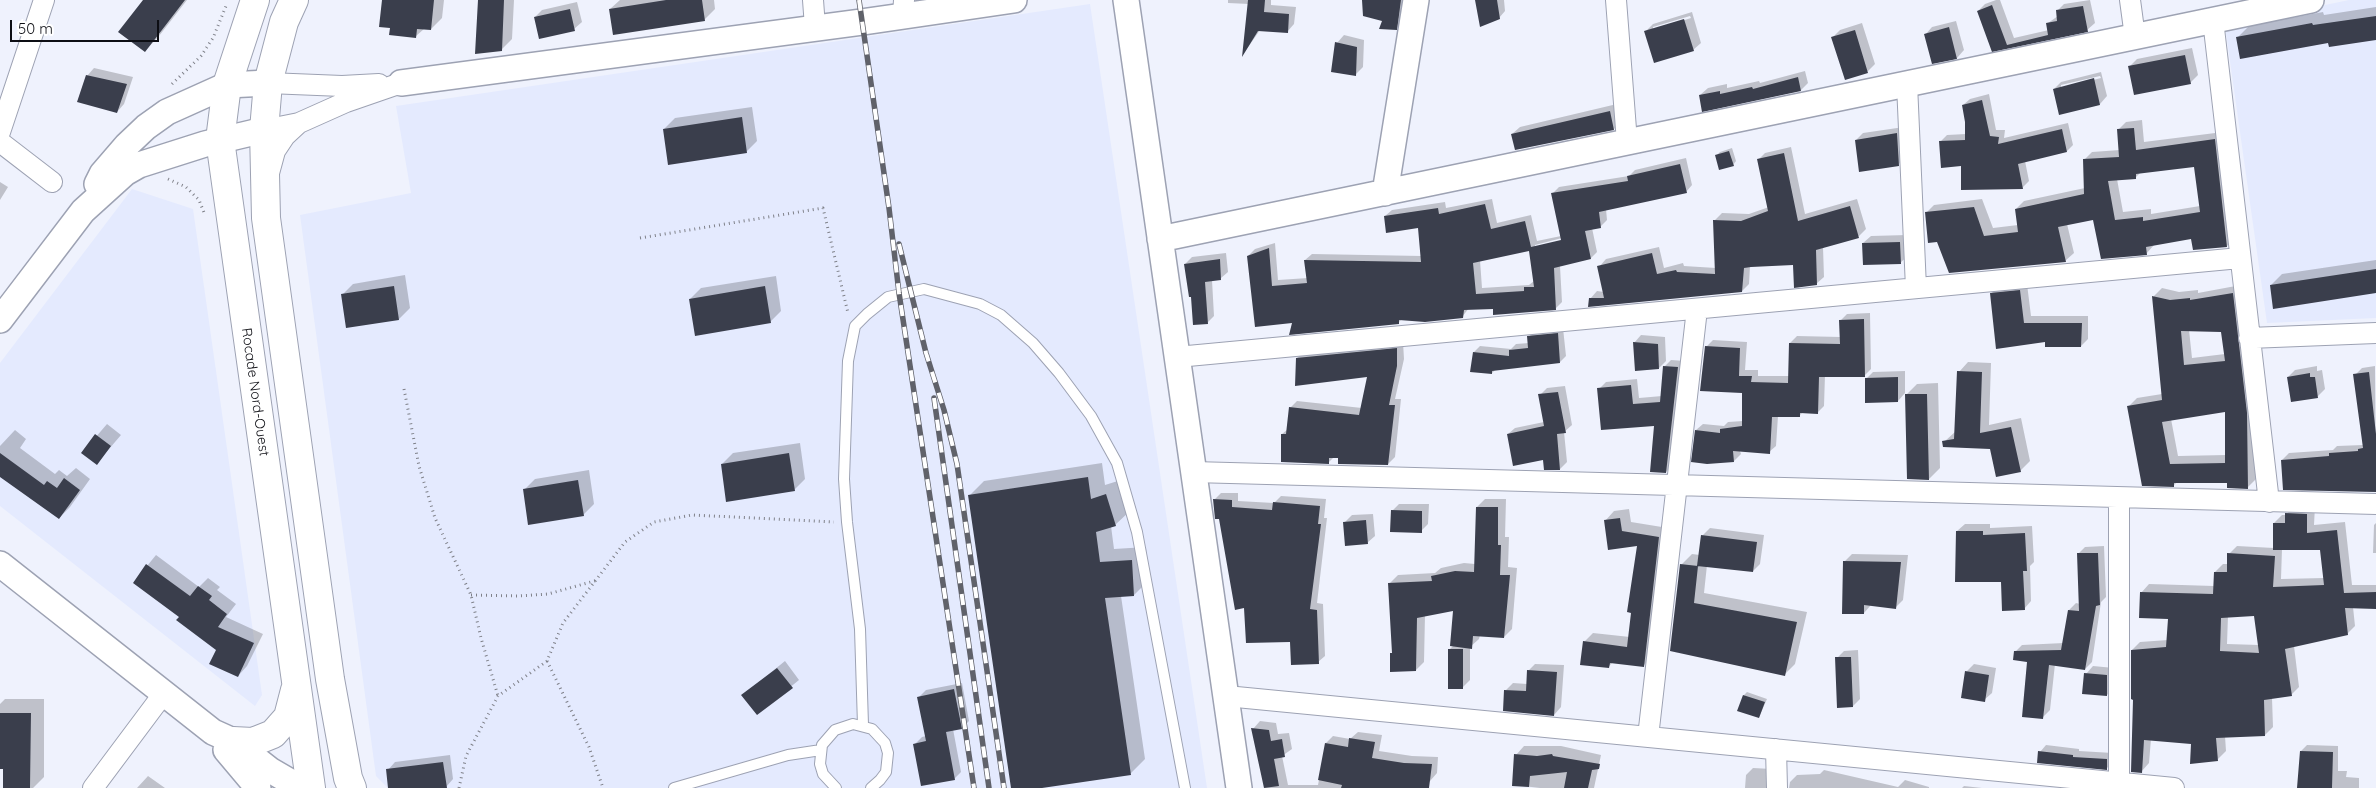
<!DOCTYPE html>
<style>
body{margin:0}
#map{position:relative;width:2376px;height:788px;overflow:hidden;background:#eff2fd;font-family:Quicksand,sans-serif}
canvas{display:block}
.scale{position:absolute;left:10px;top:20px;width:149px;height:22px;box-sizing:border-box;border:2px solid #0d0e14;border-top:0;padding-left:6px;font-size:15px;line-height:18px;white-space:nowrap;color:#0d0e14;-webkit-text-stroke:4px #fff;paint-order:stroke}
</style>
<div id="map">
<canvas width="2376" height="788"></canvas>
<div class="scale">50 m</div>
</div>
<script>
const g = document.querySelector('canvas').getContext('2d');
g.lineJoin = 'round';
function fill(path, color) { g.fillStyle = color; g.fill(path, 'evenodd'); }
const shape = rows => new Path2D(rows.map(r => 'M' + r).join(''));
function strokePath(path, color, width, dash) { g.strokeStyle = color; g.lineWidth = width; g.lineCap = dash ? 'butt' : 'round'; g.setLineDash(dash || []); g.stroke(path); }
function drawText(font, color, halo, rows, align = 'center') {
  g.font = font + ' Quicksand,sans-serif'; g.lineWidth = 5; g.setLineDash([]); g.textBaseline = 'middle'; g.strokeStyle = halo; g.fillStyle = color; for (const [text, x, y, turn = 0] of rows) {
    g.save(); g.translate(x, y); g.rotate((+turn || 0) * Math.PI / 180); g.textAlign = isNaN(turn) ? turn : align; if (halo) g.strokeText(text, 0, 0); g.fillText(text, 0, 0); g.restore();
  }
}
fill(shape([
 [2349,0,2376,0,2376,318,2267,323,2225,26],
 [1090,4,1207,788,388,788,376,776,300,215,411,193,396,106],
 [132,189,193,209,262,695,255,706,0,506,0,363]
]), '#e4eafe');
fill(shape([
 [145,0,187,0,159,36,145,51],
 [383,0,444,0,442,18,431,29,424,29,416,36,392,26],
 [480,0,514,0,512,39,501,50],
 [620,0,714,0,715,9,704,20,610,9],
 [1228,0,1271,0,1271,5,1296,7,1294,24,1287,32,1260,30,1244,53,1249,4,1228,3],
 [1364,0,1407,0,1403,22,1396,29],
 [1476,0,1504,0,1505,11,1499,18],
 [1996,0,2000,0,2014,38,2049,30,2048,23,2058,16,2057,11,2064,4,2090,0,2095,23,2087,30,1993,50,1978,11,1985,4],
 [577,2,582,22,574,29,535,17,542,10],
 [2376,7,2376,38,2329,41,2238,37,2249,26,2323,12,2324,15],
 [1692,12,1701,43,1693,50,1646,31,1653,24],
 [1690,16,1691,18,1653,30,1653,27],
 [1956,21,1964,50,1957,58,1933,63,1925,35,1932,27],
 [1862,23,1875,64,1868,71,1846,79,1832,38,1840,30],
 [1344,35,1364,40,1363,67,1356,74,1337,43],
 [2192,48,2198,75,2190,83,2130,66,2137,59],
 [94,68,133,77,124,104,117,112,87,76],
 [1805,71,1808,83,1801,90,1703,110,1700,95,1708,88,1727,84,1727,88,1759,81,1760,83],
 [2101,72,2107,96,2100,104,2060,113,2054,89,2061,82],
 [2100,76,2101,78,2061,88,2061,85],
 [1989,94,1996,130,2005,130,2004,138,2068,123,2073,145,2067,151,2025,161,2029,181,2022,188,1962,165,1940,142,1947,135,1966,134,1967,122,1963,105,1970,99],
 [1617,104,1621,122,1614,129,1512,134,1520,127],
 [752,107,757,141,746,152,664,129,675,118],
 [2142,120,2144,142,2223,132,2235,238,2227,246,2192,238,2154,245,2146,254,2094,218,2067,224,2074,253,2065,261,1950,272,1926,213,1934,205,1982,199,1993,228,2018,225,2016,209,2024,201,2085,188,2084,160,2092,152,2120,150,2118,130,2126,122],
 [2195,165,2200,206,2151,214,2151,209,2123,212,2117,179,2135,178,2141,172],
 [1904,127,1905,157,1898,165,1856,140,1863,133],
 [1791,147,1805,214,1857,199,1866,229,1859,236,1823,247,1824,277,1816,284,1794,263,1750,266,1749,284,1742,291,1590,305,1590,299,1597,291,1604,292,1599,267,1606,259,1659,247,1664,268,1683,263,1684,266,1716,268,1715,220,1722,213,1749,214,1769,207,1758,160,1765,153],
 [1732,148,1736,161,1733,165,1716,156,1720,152],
 [1686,158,1692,185,1686,192,1606,209,1607,220,1600,227,1592,228,1597,252,1591,258,1560,266,1562,302,1555,309,1469,308,1462,317,1402,319,1398,323,1294,321,1248,256,1255,249,1275,243,1278,280,1308,278,1305,260,1312,254,1422,256,1419,227,1385,216,1392,210,1445,202,1446,208,1492,199,1497,223,1531,215,1537,241,1561,236,1552,194,1559,187,1629,176,1635,170],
 [1566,237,1567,240,1535,247,1535,245],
 [1530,250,1534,281,1529,285,1482,288,1480,260],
 [0,182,8,187,0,200],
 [1907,235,1908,256,1900,263,1863,243,1871,236],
 [1226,253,1228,272,1221,278,1212,280,1214,316,1207,323,1192,296,1185,264,1192,257],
 [2376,260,2376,292,2271,285,2282,274],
 [405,275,410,308,399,319,347,327,342,295,353,284],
 [776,276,781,311,770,322,690,299,701,288],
 [2027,284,2031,316,2088,316,2088,339,2081,346,2047,341,1997,347,1991,294,1998,286],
 [2241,285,2254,404,2256,479,2248,487,2228,481,2177,482,2174,485,2128,407,2137,398,2162,394,2154,296,2162,288,2179,292,2198,290,2198,293],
 [2189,330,2222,331,2225,354,2192,358],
 [2226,411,2226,455,2178,456,2171,419],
 [1870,313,1871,369,1864,376,1825,375,1824,406,1817,413,1803,412,1799,416,1778,416,1776,446,1769,452,1740,451,1741,454,1734,461,1696,430,1703,424,1724,426,1728,422,1743,421,1744,392,1706,347,1713,340,1747,342,1745,370,1758,370,1758,376,1789,376,1790,343,1797,336,1841,337,1841,320,1847,314],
 [1563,328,1566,356,1560,362,1495,370,1492,373,1474,352,1480,346,1511,349,1516,344,1529,343,1529,337,1535,330],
 [1641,335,1665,337,1666,361,1659,368,1634,343],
 [1403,342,1404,359,1395,399,1401,399,1395,457,1388,464,1339,457,1334,457,1328,463,1282,434,1288,429,1290,408,1297,401,1362,408,1369,376,1297,358,1304,352],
 [1671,360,1685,361,1673,465,1666,472,1655,424,1599,389,1606,382,1637,379,1639,398,1662,396,1664,367],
 [1968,362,1991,363,1989,425,2021,418,2030,461,2020,471,1991,448,1944,442,1956,431,1959,372],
 [2317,366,2317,371,2322,370,2325,389,2318,396,2292,401,2288,377,2295,370],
 [2375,366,2376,490,2282,460,2289,453,2333,450,2337,446,2363,445,2355,375,2362,368],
 [1905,371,1905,393,1898,401,1866,379,1873,372],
 [1938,383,1940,468,1929,479,1906,395,1917,384],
 [1565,386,1572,425,1564,432,1567,462,1560,469,1508,434,1515,428,1544,422,1540,395,1547,388],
 [107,424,121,435,97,463,83,452],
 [15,430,26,439,20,448,55,474,59,470,67,476,76,468,90,479,70,507,59,518,0,476,0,446],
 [800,443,805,479,794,490,722,464,733,453],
 [1102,463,1105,485,1121,480,1130,511,1115,525,1111,526,1114,549,1146,547,1148,581,1134,595,1121,596,1145,759,1131,773,1034,788,1013,788,970,495,984,481],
 [589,470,594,504,583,515,524,490,535,479],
 [1221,493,1238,493,1238,501,1274,503,1281,496,1326,499,1324,518,1327,518,1317,603,1323,604,1325,656,1318,662,1246,607,1214,500],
 [1485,499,1506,499,1505,537,1509,537,1508,567,1517,568,1512,629,1504,637,1480,635,1479,639,1470,647,1470,680,1462,688,1450,649,1454,645,1455,610,1425,615,1424,662,1416,670,1391,654,1393,652,1390,583,1398,575,1435,573,1441,568,1464,563,1475,564,1477,507],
 [1399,504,1429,504,1428,524,1421,531,1392,511],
 [2294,506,2315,506,2314,525,2345,522,2352,585,2376,585,2376,608,2353,607,2355,626,2347,634,2294,646,2299,687,2291,695,2272,698,2273,727,2265,735,2225,736,2226,751,2218,759,2192,743,2151,739,2149,763,2141,772,2132,650,2140,642,2168,640,2170,617,2141,593,2149,584,2214,586,2215,572,2223,564,2229,564,2229,554,2237,546,2274,548,2274,523,2282,515,2286,515],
 [2282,549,2321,549,2324,578,2281,579],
 [2255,615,2259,645,2227,644,2228,616],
 [1629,509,1631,522,1668,528,1653,656,1644,665,1613,662,1608,667,1584,642,1593,633,1630,637,1639,544,1605,521,1614,511],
 [1373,514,1375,536,1367,543,1344,523,1352,515],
 [2376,523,2376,553,2373,553,2374,525],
 [1965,524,1990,524,1990,528,2032,526,2034,562,2030,566,2031,601,2024,609,1957,531],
 [1710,528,1764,535,1760,564,1753,571,1707,565,1704,593,1807,612,1795,664,1784,675,1671,650,1681,565,1692,554,1700,555,1702,536],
 [2104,546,2106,597,2101,602,2092,662,2085,669,2055,664,2050,710,2043,717,2028,660,2015,652,2022,645,2064,643,2069,610,2076,603,2080,604,2078,554,2085,547],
 [1852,554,1908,555,1903,600,1895,608,1871,605,1864,613,1845,561],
 [156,555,199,587,208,578,220,587,217,590,236,604,226,617,263,634,247,666,238,676,217,649,181,616,134,582],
 [1858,650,1860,699,1853,706,1837,658,1844,651],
 [785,661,799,680,757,714,743,695],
 [1535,664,1564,665,1561,707,1554,715,1506,690,1513,683,1527,684,1528,671],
 [1974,664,1996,668,1992,693,1984,700,1967,671],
 [2093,666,2114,668,2114,688,2107,695,2086,674],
 [962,683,969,721,962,728,953,729,961,772,954,779,915,744,922,737,926,736,919,697,926,690],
 [1747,692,1767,699,1759,717,1744,695],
 [5,699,44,699,44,777,33,788,4,788,4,768,0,768,0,704],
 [1260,721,1276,723,1278,734,1289,733,1292,749,1282,756,1288,785,1318,785,1326,743,1333,736,1350,739,1358,732,1382,735,1379,751,1412,756,1438,757,1437,773,1424,788,1265,788,1253,729],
 [2046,745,2079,749,2079,751,2113,753,2113,762,2107,768,2040,752],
 [2307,745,2338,746,2338,771,2347,771,2346,777,2359,778,2359,788,2298,788,2301,751],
 [1524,746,1561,746,1601,755,1594,788,1540,788,1514,785,1516,755],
 [450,755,453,779,446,787,390,788,388,770,395,762],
 [1753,768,1772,769,1777,788,1745,788,1746,775],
 [1824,770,1898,787,1905,780,1929,787,1929,788,1789,788,1790,782,1797,775,1820,774],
 [148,776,165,788,137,788],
 [1964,786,1982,788,1962,788]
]), '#0003');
fill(shape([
 [143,0,185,0,145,52,118,32],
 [382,0,434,0,431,30,417,29,416,38,389,35,390,28,379,27],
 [478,0,504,0,502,51,475,54],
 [666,0,702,0,705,21,613,35,609,9],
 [1248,0,1265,0,1264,12,1289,14,1288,33,1258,31,1242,57],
 [1362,0,1401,0,1397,30,1379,29,1382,21,1363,16],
 [1475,0,1497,0,1500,19,1480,27],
 [1992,5,2007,45,2048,35,2046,23,2057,21,2056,10,2083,6,2088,32,1992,52,1977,11],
 [570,9,575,31,539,39,534,17],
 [2376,16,2376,40,2329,47,2328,43,2240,59,2236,37,2312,23,2313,25],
 [1684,19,1694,51,1654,63,1644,31],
 [1949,27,1957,59,1932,64,1924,34],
 [1855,30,1868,73,1845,80,1831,37],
 [1335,42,1357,47,1356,76,1331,72],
 [2185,55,2191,84,2134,95,2128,66],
 [86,75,127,84,117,113,77,102],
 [1798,77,1801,91,1702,112,1699,95,1720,91,1720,94,1752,87,1753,89],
 [2094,78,2100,105,2059,115,2053,89],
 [1982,100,1990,136,1999,137,1998,144,2062,129,2067,152,2018,164,2023,189,1961,190,1961,166,1941,168,1939,141,1965,140,1965,122,1962,105],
 [1610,111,1614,130,1515,150,1511,134],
 [742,117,747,153,668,165,663,129],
 [2134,128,2136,150,2215,139,2227,247,2193,250,2191,239,2146,247,2147,255,2101,259,2093,220,2058,227,2066,262,1949,273,1937,242,1928,243,1925,212,1974,207,1984,236,2018,232,2015,209,2084,194,2083,159,2119,157,2117,129],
 [2194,167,2200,212,2143,221,2143,217,2115,220,2108,181,2136,179,2136,174],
 [1897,133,1899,166,1859,172,1855,140],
 [1729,151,1734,166,1719,170,1715,155],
 [1784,153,1798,221,1850,206,1859,238,1816,250,1817,285,1794,288,1793,265,1751,267,1744,268,1742,292,1588,307,1589,298,1604,298,1597,266,1652,253,1657,274,1676,270,1677,272,1715,274,1713,220,1741,221,1768,211,1757,159],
 [1680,164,1687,193,1599,212,1601,228,1585,231,1591,259,1554,268,1556,310,1493,315,1493,309,1464,310,1463,318,1425,322,1399,320,1399,324,1289,335,1292,323,1255,327,1247,256,1269,248,1272,286,1307,283,1304,260,1421,262,1418,228,1386,233,1384,216,1438,208,1439,214,1485,204,1491,229,1525,221,1531,247,1561,240,1551,193,1628,181,1627,176],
 [1529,251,1534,287,1524,287,1524,291,1476,294,1473,263],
 [1900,242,1901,264,1863,265,1862,243],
 [1220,259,1221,280,1205,282,1208,324,1193,325,1191,297,1189,297,1184,264],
 [2376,269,2376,293,2273,309,2270,285],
 [394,286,399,320,346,328,341,294],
 [765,286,771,323,695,336,689,299],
 [2020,290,2024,323,2082,323,2081,347,2045,347,2045,342,1996,349,1990,293],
 [2233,293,2247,413,2248,489,2227,488,2227,483,2174,483,2174,487,2142,486,2127,406,2162,400,2152,296,2170,300,2190,298,2190,300],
 [2181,331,2221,332,2225,361,2184,365],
 [2225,412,2225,463,2170,464,2162,422],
 [1864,319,1865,377,1819,377,1818,414,1800,413,1800,417,1772,417,1770,454,1733,451,1734,462,1707,464,1691,462,1695,430,1720,433,1720,429,1742,426,1742,393,1700,391,1705,346,1740,348,1739,376,1752,376,1751,382,1788,383,1789,343,1840,344,1839,320],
 [1558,333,1560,363,1492,371,1492,374,1470,372,1473,352,1509,356,1509,350,1528,348,1527,336],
 [1633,342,1658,344,1659,369,1635,371],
 [1397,348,1397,366,1389,405,1395,405,1388,465,1338,464,1338,458,1329,458,1329,464,1281,462,1281,434,1286,434,1289,407,1359,415,1367,377,1295,386,1296,358],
 [1663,366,1678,367,1666,473,1650,472,1654,426,1601,430,1597,388,1631,385,1633,404,1660,402],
 [1957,371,1982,372,1980,433,2011,427,2021,472,1996,477,1990,449,1943,447,1942,441,1954,439],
 [2369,372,2376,434,2376,492,2283,490,2281,460,2329,456,2329,453,2358,451,2358,449,2363,448,2353,374],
 [2310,373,2310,377,2315,377,2318,398,2291,402,2287,377],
 [1898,377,1898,402,1865,403,1865,378],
 [1558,392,1566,433,1557,434,1560,470,1544,470,1543,460,1513,466,1507,434,1544,426,1538,394],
 [1905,394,1927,394,1929,480,1907,479],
 [95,434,111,446,97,465,81,453],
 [0,453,44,485,47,481,57,488,64,478,80,490,59,519,0,477],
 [789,453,795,491,726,502,721,464],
 [1088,477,1091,499,1106,494,1116,526,1096,532,1100,562,1132,560,1134,596,1105,598,1131,775,1042,788,1011,788,968,495],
 [578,480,584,516,528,525,523,489],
 [1213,499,1232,500,1232,507,1272,510,1273,502,1320,506,1318,524,1321,524,1310,609,1317,610,1319,664,1291,665,1290,642,1246,643,1244,608,1235,610,1219,519,1215,519],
 [1476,507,1498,507,1498,545,1501,545,1500,575,1510,575,1504,638,1473,636,1472,649,1450,646,1453,611,1417,618,1416,671,1390,672,1390,653,1392,653,1388,583,1432,581,1431,576,1455,571,1474,572],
 [1391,510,1422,511,1422,533,1390,532],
 [2285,513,2307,514,2307,533,2337,530,2344,593,2376,592,2376,609,2345,608,2348,635,2285,649,2292,696,2264,700,2265,736,2216,738,2218,761,2190,764,2191,744,2144,740,2142,773,2131,772,2133,700,2131,699,2131,650,2166,647,2168,619,2139,618,2140,592,2213,594,2214,572,2227,572,2227,553,2275,556,2273,587,2324,585,2320,550,2273,550,2273,523,2285,523],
 [2254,616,2259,653,2220,651,2221,618],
 [1620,518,1622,531,1659,537,1644,667,1610,663,1609,668,1580,665,1583,641,1627,647,1631,613,1627,612,1637,546,1608,550,1604,520],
 [1366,520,1368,544,1345,546,1343,522],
 [1956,531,1983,531,1983,535,2025,533,2027,571,2023,571,2025,610,2002,611,2001,582,1955,582],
 [1701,535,1757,542,1753,572,1697,566],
 [2077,553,2098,553,2100,605,2096,606,2085,670,2049,665,2043,719,2022,717,2027,662,2013,660,2014,651,2061,650,2068,610,2079,611],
 [1843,561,1901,562,1896,609,1864,605,1864,614,1842,614],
 [146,564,190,596,198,586,212,596,209,600,227,614,218,627,254,643,238,677,209,664,216,650,176,620,179,617,133,583],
 [1680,564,1698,566,1694,603,1797,622,1785,676,1670,651],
 [1448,649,1463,649,1463,689,1448,689],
 [1835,657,1851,657,1853,707,1837,708],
 [777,668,793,688,757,715,741,695],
 [1527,670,1557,672,1554,716,1503,711,1504,690,1526,691],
 [1965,671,1989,675,1985,702,1961,698],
 [2084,673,2107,675,2107,696,2082,694],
 [954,689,962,729,946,732,955,780,921,786,913,744,926,741,917,697],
 [1743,695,1765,702,1759,718,1737,711],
 [0,713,31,713,30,788,3,788,3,769,0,769],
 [1251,728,1269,730,1271,741,1282,739,1285,757,1274,759,1279,786,1264,788],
 [1349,738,1375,742,1372,758,1404,763,1432,764,1429,788,1341,788,1342,785,1318,780,1325,743,1348,747],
 [2038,751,2073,755,2073,757,2107,759,2107,770,2037,763],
 [2300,751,2333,752,2332,788,2297,788],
 [1514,754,1537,756,1552,754,1553,756,1600,764,1599,769,1592,770,1588,788,1564,788,1567,772,1530,776,1529,787,1512,786],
 [443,762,447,788,388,788,386,769]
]), '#3a3e4c');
const service = shape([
 [863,725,860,629,847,522,844,479,848,361,855,326,867,314,888,297,924,289,980,304,1001,315,1033,343,1059,373,1091,416,1117,463,1137,532,1185,788],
 [674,788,788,755,821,750],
 [836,788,823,774,820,764,822,745,835,730,853,724,872,729,885,743,888,753,886,772,880,780,871,788]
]);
const minor = shape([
 [813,0,815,27],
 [1616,0,1627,142],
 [2130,0,2135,37],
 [903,16,904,0],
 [2213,20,2269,502],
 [268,83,342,86,379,84],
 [1907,84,1916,288],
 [264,130,299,123,346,102,401,83],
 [0,132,44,0],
 [0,142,52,182],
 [269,173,275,151,285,136,299,123],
 [2249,338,2376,333],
 [1177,357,2240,258],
 [1193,472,2376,504],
 [2119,498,2119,783],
 [1226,696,2174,788],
 [1648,737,1697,309],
 [1776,749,1777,788],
 [93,788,164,693]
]);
const tertiary = shape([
 [1126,0,1239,788],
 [401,83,862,22,1014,0],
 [97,184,102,174,127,145,146,127,167,112,227,85,268,83],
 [1385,193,1416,0],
 [1160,239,2311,0],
 [0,320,83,211,125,173,139,165,205,144,264,130],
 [0,564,213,732,233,741,270,770,301,788],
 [226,750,258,788]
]);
const primary = shape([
 [255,0,227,85,220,140,311,788],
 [294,0,284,22,268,83,264,130,266,218,330,679,348,778,352,788],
 [233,741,253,742,273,734,288,717,295,690]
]);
strokePath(service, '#9da2b3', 12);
strokePath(minor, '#9da2b3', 22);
strokePath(tertiary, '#9da2b3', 28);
strokePath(primary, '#9da2b3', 30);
strokePath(shape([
 [172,84,201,56,213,38,226,6],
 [168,179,186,187,199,200,205,215],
 [640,238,823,208,848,313],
 [404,389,419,466,435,518,471,595,481,638,498,696],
 [471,595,519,596,548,594,598,580],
 [547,661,589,747,603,788],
 [459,788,466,756,498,696,547,661,563,623,625,542,654,522,692,515,834,522]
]), '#7f8189', 3, [1, 4]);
strokePath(service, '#fff', 10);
strokePath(minor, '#fff', 20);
strokePath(tertiary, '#fff', 25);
strokePath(primary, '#fff', 28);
const rail = shape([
 [859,0,889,208,899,293,974,788],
 [899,244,926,353,944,410,957,464,1004,788],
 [934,398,989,788]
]);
strokePath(rail, '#60626a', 5.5);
strokePath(rail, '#fff', 4, [11]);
drawText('14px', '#0d0e14', '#fff', [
 ["Rocade Nord-Ouest",255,392,82]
]);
</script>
